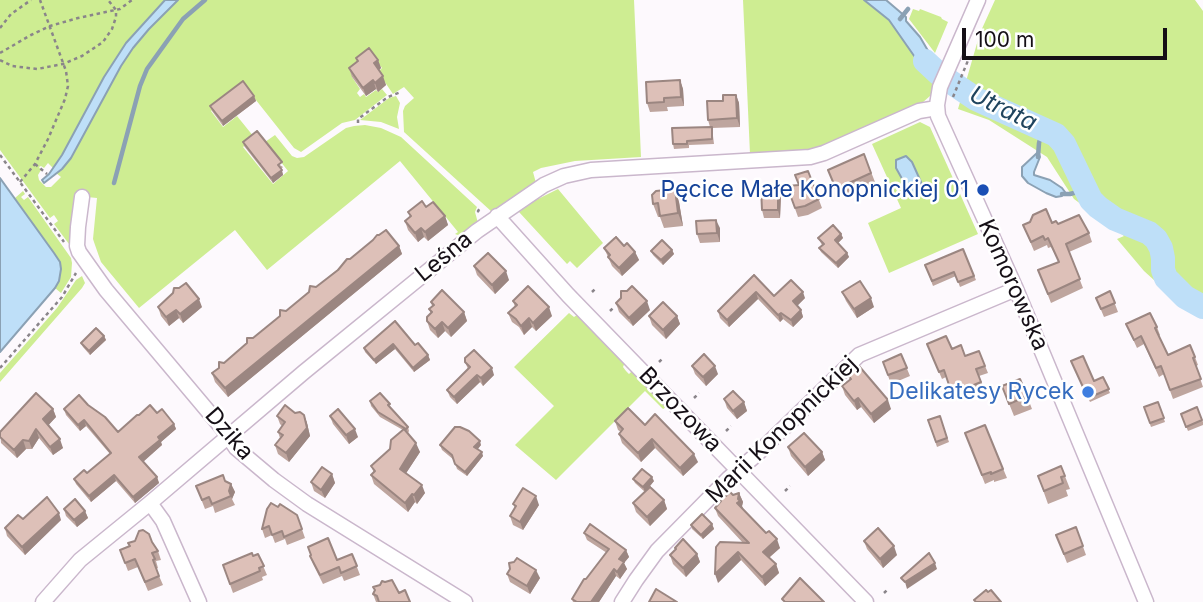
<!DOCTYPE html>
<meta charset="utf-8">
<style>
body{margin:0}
#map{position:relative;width:1203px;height:602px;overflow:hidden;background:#fdf9fd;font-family:Inter,sans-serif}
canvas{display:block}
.scale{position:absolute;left:962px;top:28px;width:205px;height:32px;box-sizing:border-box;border:4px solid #150f16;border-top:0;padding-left:9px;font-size:21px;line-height:24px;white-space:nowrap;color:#150f16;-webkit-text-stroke:5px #fff;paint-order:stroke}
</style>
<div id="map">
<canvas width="1203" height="602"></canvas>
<div class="scale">100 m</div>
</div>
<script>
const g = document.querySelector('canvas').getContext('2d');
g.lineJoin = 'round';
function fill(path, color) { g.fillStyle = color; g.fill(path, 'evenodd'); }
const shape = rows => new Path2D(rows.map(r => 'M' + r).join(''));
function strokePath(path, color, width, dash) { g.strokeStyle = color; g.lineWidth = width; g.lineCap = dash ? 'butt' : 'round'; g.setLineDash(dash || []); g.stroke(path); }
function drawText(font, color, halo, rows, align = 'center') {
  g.font = font + ' Inter,sans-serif'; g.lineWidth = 5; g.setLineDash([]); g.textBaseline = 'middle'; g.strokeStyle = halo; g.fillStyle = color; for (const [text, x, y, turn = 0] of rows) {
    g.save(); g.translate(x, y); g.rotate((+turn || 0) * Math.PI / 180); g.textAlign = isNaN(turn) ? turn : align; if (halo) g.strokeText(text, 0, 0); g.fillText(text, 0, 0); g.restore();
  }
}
fill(shape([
 [0,0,165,0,126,43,104,77,62,155,53,168,48,163,44,168,41,166,39,167,41,170,38,175,39,180,46,187,51,187,61,177,56,173,62,169,71,158,121,66,133,47,149,29,178,0,634,0,641,157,575,161,541,168,533,172,536,183,492,212,404,132,403,111,405,106,414,98,404,87,393,94,378,72,382,68,372,56,360,70,352,77,360,89,357,93,360,97,364,94,366,97,376,90,378,92,382,89,387,95,355,120,342,123,301,152,294,148,244,85,211,111,223,127,237,116,254,137,243,147,273,184,288,171,265,142,275,135,292,156,297,158,304,157,346,128,354,126,365,125,381,128,401,137,477,207,475,212,478,223,461,236,455,234,458,232,400,161,267,270,235,230,139,308,101,262,95,245,93,239,97,198,87,197,72,248,54,224,58,221,54,215,50,218,0,150],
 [743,0,864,0,889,20,926,73,936,79,934,88,930,96,922,103,827,145,814,150,750,154],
 [995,0,1195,0,1203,11,1203,319,1176,300,1144,271,1117,239,1124,236,1074,199,1047,157,989,120,958,109,980,33],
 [913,9,919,11,920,9,941,17,942,19,948,22,935,53,909,19],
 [396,96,400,103,397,117,399,129,381,122,360,120,389,98],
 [920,122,930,127,978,234,889,273,868,223,901,208,872,144],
 [558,189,603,243,577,268,570,261,567,264,519,212,536,200],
 [23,191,25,194,21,197,24,200,28,197,71,258,72,263,71,277,61,293,55,288,59,281,54,253,15,198],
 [82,276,85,283,82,288,0,382,0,373,57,308,76,280],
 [569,313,574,317,577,315,580,315,625,362,623,367,626,371,629,374,632,371,668,406,663,409,645,391,556,480,515,445,554,406,514,367]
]), '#ceed92');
const water = shape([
 [165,0,178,0,149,29,133,48,121,66,71,158,62,169,44,183,42,180,49,174,62,155,104,77,126,43,165,0],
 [864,0,886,0,906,17,906,21,920,37,934,61,942,67,936,79,926,73,889,20,864,0],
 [1037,153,1039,154,1040,157,1034,172,1034,175,1050,180,1062,188,1065,192,1062,196,1056,197,1046,193,1028,183,1022,176,1022,167,1037,153],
 [906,156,912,162,921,182,921,191,918,194,912,195,910,193,896,168,896,160,906,156],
 [0,178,54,253,60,262,61,269,59,281,55,288,0,352,0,178]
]);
fill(water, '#bedff8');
strokePath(water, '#8ba1b4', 2);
strokePath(shape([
 [900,19,908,9],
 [1038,157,1039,143,1043,128],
 [114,183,140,86,147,69,183,19,205,0],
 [1062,194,1070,194,1085,190]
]), '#8ba1b4', 4.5);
strokePath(shape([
 [925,61,939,74,976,99,1056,135,1064,144,1091,200,1098,207,1115,219,1149,233,1156,239,1161,248,1163,258,1163,270,1166,278,1185,297,1203,307]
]), '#bedff8', 24);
const minor = shape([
 [978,0,940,87,937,105,938,116,1016,289,1146,602],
 [82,197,78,227,77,246,79,252,106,290,223,429,236,448,274,480,307,504,465,602],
 [497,216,568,295,866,602],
 [150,503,163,521,199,602],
 [43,602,80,560,150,503,304,372,477,231,544,185,564,176,591,170,810,157,824,153,919,111,937,108],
 [622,602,636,580,657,551,729,478,756,455,859,355,1016,289]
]);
strokePath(minor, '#cab7cc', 17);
strokePath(shape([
 [0,28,11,14,31,0],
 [0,53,31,35,50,26,78,18,120,9,132,0],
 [0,60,12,66,37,69,63,64,82,56,103,42,112,29,116,17,116,10,108,0],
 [953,97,969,58],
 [358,123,358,119,388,97,401,92],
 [0,155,64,242],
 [35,164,47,174],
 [20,182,35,164,48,139,65,99,68,86,66,71,40,0],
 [479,212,478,211,481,207],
 [592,292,596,288],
 [610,311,614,307],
 [659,362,663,358],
 [0,368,62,297,76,273],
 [694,398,699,393],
 [726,431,731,426],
 [785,491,790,486],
 [884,593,888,589]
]), '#8a858a', 2.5, [3.5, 3.5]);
strokePath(minor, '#fff', 14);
fill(shape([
 [356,58,378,60,381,68,379,70,386,85,378,92,376,89,366,96,352,77,349,68,357,62],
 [680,80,683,89,684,106,667,107,668,111,650,112,647,103],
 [736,95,739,103,740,127,712,128,714,144,689,145,689,148,674,149,673,144,710,127,708,120,723,101],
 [254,96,256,101,223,126,212,111,210,106],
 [243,142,283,167,281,169,283,175,273,183,244,146],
 [864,154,875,182,840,198,828,170],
 [808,171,822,208,808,215,798,217,787,186,799,185],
 [675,189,679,202,683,226,664,228,660,217,658,217,653,204],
 [781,195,780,218,764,218,762,210],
 [426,207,445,216,448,225,428,241,424,237,418,242,408,230,405,221,410,217,408,212],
 [1052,223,1089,233,1092,242,1069,252,1083,288,1051,303,1038,270,1059,262,1051,247,1048,248,1047,245,1034,251,1023,225],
 [720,228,720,242,700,243,697,234],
 [841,234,843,238,838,243,847,253,849,257,838,268,821,252,819,248,822,245,818,238],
 [399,246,402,254,228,397,215,382,212,373,350,259],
 [624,246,635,252,639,260,622,276,612,266,604,248],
 [963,249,976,280,960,287,956,276,933,286,925,265],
 [672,250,674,254,663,265,653,255,651,251],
 [474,266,509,280,495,294,477,275],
 [754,275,774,296,805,298,797,306,801,310,803,317,793,327,783,319,780,322,758,299,729,327,720,318,718,311],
 [1110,291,1118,312,1104,317,1096,298],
 [842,292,874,307,857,318,846,301],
 [621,298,650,310,633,326,619,312,616,303],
 [513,301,552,316,536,331,532,327,524,335,519,327,512,322,508,313,515,307],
 [431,302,464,312,467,321,451,337,445,331,438,338,430,330,427,321,431,314,429,309,432,306],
 [158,307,202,307,183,323,179,318,169,326,161,316],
 [649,316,677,316,680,324,666,339,652,325],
 [395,321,415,345,428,355,430,360,414,372,395,349,376,364,365,352,364,348],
 [1126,324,1157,327,1160,335,1159,336,1168,355,1195,357,1198,365,1196,366,1203,387,1173,399,1164,374,1159,377,1144,344,1137,348],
 [104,336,106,340,90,355,83,347,81,343],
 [927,344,952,349,965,356,979,351,988,373,979,376,984,388,955,400,946,377,942,379],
 [901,354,910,376,891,384,883,362],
 [1071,361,1094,381,1103,377,1110,393,1090,402],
 [465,362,494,375,483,386,480,382,457,404,450,397,447,390,468,369],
 [692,366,718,374,706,386,695,374],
 [848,375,891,409,874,423,861,407,857,410,845,395,842,386,850,380],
 [1002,386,1027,396,1032,409,1014,416],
 [724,399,744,402,747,411,737,419,727,408],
 [370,401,391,408,408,427,409,431,408,433,420,452,406,473,425,493,417,504,415,502,408,512,374,484,371,475,374,473,371,466,390,449,403,430,380,417,371,406],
 [1158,402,1165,422,1151,427,1144,407],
 [88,405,118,432,157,413,174,424,176,429,161,442,162,445,143,461,157,477,159,483,135,503,116,481,91,502,76,484,74,479,87,473,110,454,86,426,80,431,66,415,64,409],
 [1197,407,1203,422,1203,425,1188,431,1181,414],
 [53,409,56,417,48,425,63,448,53,455,39,438,32,449,26,449,17,458,1,443,0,432],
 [295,413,304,415,307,423,310,436,289,462,278,454,275,445,280,438,278,432,282,426,280,424,277,416],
 [330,416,358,437,349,444,333,424],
 [940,416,949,442,937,447,928,420],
 [615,421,645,425,698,462,683,476,655,448,641,462,622,443,619,434,621,432,618,430],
 [985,425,1007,478,994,482,994,480,985,484,965,433],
 [440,445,481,445,478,449,483,456,467,476,457,469,454,460,442,450],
 [788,447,822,452,825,460,808,476,791,456],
 [1061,466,1070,489,1066,490,1068,496,1048,504,1038,476],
 [332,474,335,483,325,498,314,491,311,482],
 [633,479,654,481,646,491,664,500,667,509,650,526,636,512,633,503,645,492,635,483],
 [225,481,231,484,235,492,232,499,235,505,215,513,213,506,205,509,196,486],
 [739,493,743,502,742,506,743,509,780,548,769,558,776,564,779,573,765,586,741,560,718,583,743,543,718,516,715,508,733,495],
 [513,504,539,505,523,530,513,525,510,516,515,508],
 [278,507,297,515,305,538,287,545,285,539,275,543,272,535,265,538,262,529],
 [64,509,85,511,88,518,77,527,66,516],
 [61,520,25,555,7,536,5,528],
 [712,524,714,529,703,539,692,529,691,525],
 [1076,527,1086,555,1067,563,1056,535],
 [584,533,626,550,629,557,624,563,627,569,620,579,616,576,599,602,573,602,572,599,607,553,587,540],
 [864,541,897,555,883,568,867,549],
 [152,542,158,551,161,560,156,561,158,568,156,569,163,585,148,591,138,567,128,571,120,550],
 [675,548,697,554,700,562,686,577,673,564,670,555,676,550],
 [258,554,267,575,262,577,263,580,233,593,223,565],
 [352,554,360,575,344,581,342,576,323,584,313,564,310,556,337,560],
 [514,562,540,578,530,594,510,582,507,574],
 [399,593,410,602,376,602,373,594]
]), '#bea59e');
fill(shape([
 [378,60,381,68,377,72,374,63],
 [383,76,386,85,378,92,375,83],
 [373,80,376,89,366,96,363,88],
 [680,80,683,89,684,106,681,97],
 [736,95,739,103,740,127,737,118],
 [254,96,256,101,223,126,222,121],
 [282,170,283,175,273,183,271,178],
 [778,187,781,195,780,218,778,210],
 [675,189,679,202,683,226,678,213],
 [445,216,448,225,428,241,425,232],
 [716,220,720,228,720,242,717,233],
 [421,228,424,237,418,242,415,233],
 [841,234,843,238,837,244,835,240],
 [399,246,402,254,228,397,225,388],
 [672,250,674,254,663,265,661,260],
 [635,252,639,260,622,276,619,268],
 [847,253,849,257,838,268,836,263],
 [506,271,509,280,495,294,492,285],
 [756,292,758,299,729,327,727,320],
 [803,292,805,298,795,308,793,301],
 [871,298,874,307,857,318,854,309],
 [199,299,202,307,183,323,180,314],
 [647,301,650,310,633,326,629,318],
 [549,307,552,316,536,331,533,323],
 [176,310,179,318,169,326,166,317],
 [801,310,803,317,793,327,791,320],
 [464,312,467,321,451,337,448,328],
 [781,313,783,319,780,322,778,315],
 [677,316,680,324,666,339,663,330],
 [529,318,532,327,524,335,521,326],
 [442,322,445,331,438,338,435,329],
 [104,336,106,340,90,355,89,351],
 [393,344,395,349,376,364,374,360],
 [428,355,430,360,414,372,413,368],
 [715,366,718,374,706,386,703,377],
 [492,368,494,375,483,386,481,378],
 [477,375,480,382,457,404,454,397],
 [858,398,861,407,857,410,854,401],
 [888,400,891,409,874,423,871,414],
 [744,402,747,411,737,419,733,411],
 [53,409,56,417,46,428,43,419],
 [304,415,307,423,310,436,289,462,286,453],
 [84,420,86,426,80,431,78,425],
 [174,424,176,429,161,442,162,445,142,463,139,457,158,437],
 [36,429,39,438,32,449,29,441],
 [355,429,358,437,349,444,346,435],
 [60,439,63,448,53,455,50,447],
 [652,439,655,448,641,462,638,453],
 [23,440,26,449,17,458,14,450],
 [480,441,481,445,476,451,474,447],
 [416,443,420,452,403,478,400,469],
 [482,452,483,456,467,476,465,472],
 [822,452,825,460,808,476,805,467],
 [694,454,698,462,683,476,680,468],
 [332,474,335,483,325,498,321,490],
 [114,475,116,481,91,502,89,496],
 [157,477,159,483,135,503,133,497],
 [652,477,654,481,645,492,643,487],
 [231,484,235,492,232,499,229,491],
 [422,485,425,493,417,504,414,495],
 [739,493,743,502,742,506,743,509,737,503],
 [412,494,415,502,408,512,405,503],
 [536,496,539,505,523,530,520,522],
 [664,500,667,509,650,526,647,517],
 [85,511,88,518,77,527,74,520],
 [59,513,61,520,25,555,22,547],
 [712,524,714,529,703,539,701,535],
 [777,539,780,548,766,560,763,552],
 [894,546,897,555,883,568,880,559],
 [626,550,629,557,624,563,627,569,620,579,617,572,619,559],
 [738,552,741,560,718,583,715,574],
 [697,554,700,562,686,577,683,568],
 [935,563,937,569,907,589,905,582],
 [776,564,779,573,765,586,762,577],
 [614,569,616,576,599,602,591,602],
 [536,570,540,578,530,594,527,586]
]), '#9b8681');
const building = shape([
 [369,48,378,60,374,63,383,76,375,83,373,80,363,88,349,68,358,61,356,58,369,48],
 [680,80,681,97,664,98,664,102,647,103,646,82,680,80],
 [243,81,254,96,222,121,210,106,243,81],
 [723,95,736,95,737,118,708,120,707,101,723,101,723,95],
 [712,127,712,139,687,141,687,144,673,144,672,128,712,127],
 [257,131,282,162,278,165,282,170,271,178,243,142,257,131],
 [864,154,871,173,836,189,828,170,864,154],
 [808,171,819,199,805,206,795,208,787,186,799,185,795,175,808,171],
 [778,187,778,210,762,210,761,188,778,187],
 [675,189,678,213,660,216,658,203,653,204,652,195,656,191,675,189],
 [422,201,426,207,433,202,445,216,425,232,421,228,415,233,405,221,411,216,408,212,422,201],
 [1046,209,1052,223,1056,221,1058,224,1079,215,1089,233,1066,244,1080,279,1048,294,1038,270,1059,262,1048,238,1045,240,1043,236,1031,242,1023,225,1030,222,1033,215,1046,209],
 [716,220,717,233,697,234,696,221,716,220],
 [833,225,841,234,835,240,847,253,836,263,819,248,824,244,818,238,833,225],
 [386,230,399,246,225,388,212,373,219,368,219,362,224,363,247,343,247,338,253,338,280,316,280,310,286,311,309,292,310,286,316,287,338,270,347,259,350,259,373,240,377,235,379,235,386,230],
 [616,237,624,246,627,243,635,252,619,268,608,257,610,255,604,248,616,237],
 [662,240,672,250,661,260,651,251,662,240],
 [963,249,974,276,958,282,954,272,932,281,925,265,963,249],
 [488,253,506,271,492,285,474,266,488,253],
 [754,275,774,296,791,280,803,292,793,301,801,310,791,320,781,313,778,315,756,292,727,320,718,311,754,275],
 [860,281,871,298,854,309,842,292,860,281],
 [186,283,199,299,180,314,176,310,166,317,158,307,173,293,174,288,179,288,186,283],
 [528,286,549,307,533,323,529,318,521,326,516,319,508,313,517,305,513,301,528,286],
 [632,286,647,301,629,318,616,303,621,298,621,291,627,291,632,286],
 [442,290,464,312,448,328,442,322,435,329,427,321,427,317,432,312,429,309,434,305,431,302,442,290],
 [1110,291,1115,303,1101,309,1096,298,1110,291],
 [663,302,677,316,663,330,649,316,663,302],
 [1150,313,1157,327,1155,328,1168,355,1190,345,1195,357,1193,358,1201,379,1170,390,1161,366,1156,368,1141,336,1134,340,1126,324,1150,313],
 [395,321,415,345,418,343,428,355,413,368,393,344,374,360,364,348,395,321],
 [96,328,104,336,89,351,81,343,96,328],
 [946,336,952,349,961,345,965,356,979,351,985,366,976,369,981,382,952,394,944,370,939,372,927,344,946,336],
 [474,350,492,368,481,378,477,375,454,397,447,390,470,367,465,362,465,358,474,350],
 [704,354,715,366,703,377,692,366,704,354],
 [901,354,907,368,888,375,883,362,901,354],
 [1083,356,1094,381,1103,377,1109,389,1088,398,1071,361,1083,356],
 [859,366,888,400,871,414,858,398,854,401,842,386,851,379,848,375,859,366],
 [1020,379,1027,396,1009,404,1002,386,1020,379],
 [733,391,744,402,733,411,724,399,733,391],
 [36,393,53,409,43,419,60,439,50,447,36,429,29,441,23,440,14,450,0,437,0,432,36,393],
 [380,393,390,404,388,405,408,427,406,429,378,412,370,401,380,393],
 [79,395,88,405,105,417,118,432,137,415,139,415,150,405,157,413,162,409,174,424,158,437,160,440,139,457,157,477,133,497,114,475,89,496,74,479,84,470,87,473,111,453,84,420,78,425,64,409,79,395],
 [1158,402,1164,418,1150,423,1144,407,1158,402],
 [285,405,295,413,300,412,304,415,307,428,286,453,275,445,283,435,278,432,285,422,277,416,285,405],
 [1197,407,1202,420,1186,427,1181,414,1197,407],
 [628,408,645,425,655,414,694,454,680,468,652,439,638,453,619,434,623,429,615,421,628,408],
 [338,409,355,429,346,435,330,416,338,409],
 [940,416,947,438,936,442,928,420,940,416],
 [985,425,1003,469,991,474,991,472,982,475,965,433,985,425],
 [455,427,460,427,469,431,480,441,474,447,482,452,465,472,455,464,452,455,440,445,455,427],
 [404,429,416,443,400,469,422,485,414,495,412,494,405,503,371,475,375,471,371,466,390,449,391,440,404,429],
 [804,433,822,452,805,467,788,447,804,433],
 [1061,466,1065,476,1061,477,1063,483,1044,491,1038,476,1061,466],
 [322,467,332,474,321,490,311,482,322,467],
 [642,469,652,477,643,487,633,479,642,469],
 [223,475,225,481,231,484,229,491,231,496,212,504,209,497,202,500,196,486,223,475],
 [650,487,664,500,647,517,633,503,650,487],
 [523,488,536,496,520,522,510,516,516,506,513,504,523,488],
 [730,492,733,495,739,493,738,499,740,501,737,503,766,533,769,531,777,539,763,552,776,564,762,577,738,552,715,574,716,547,720,542,749,543,715,508,721,501,721,496,726,496,730,492],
 [47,497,59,513,22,547,5,528,18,515,23,519,47,497],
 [75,499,85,511,74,520,64,509,75,499],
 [271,503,278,507,280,504,297,515,302,529,284,537,282,531,272,535,269,526,262,529,267,509,271,503],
 [702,514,712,524,701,535,691,525,702,514],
 [590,524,626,550,619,559,624,562,617,572,614,569,591,602,577,602,572,599,584,579,586,579,609,549,584,533,590,524],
 [1076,527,1083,546,1064,554,1056,535,1076,527],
 [878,528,894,546,880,559,864,541,878,528],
 [143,530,149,534,152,542,158,551,152,553,155,559,153,560,159,576,145,582,135,559,125,563,120,550,130,546,128,543,135,541,139,531,143,530],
 [328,538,337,560,352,554,357,566,341,573,339,567,320,575,310,556,311,555,308,547,328,538],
 [683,539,697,554,683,568,670,555,676,549,675,548,683,539],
 [252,553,253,556,258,554,264,566,259,568,260,571,230,584,223,565,252,553],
 [929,553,935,563,905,582,901,578,929,553],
 [517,558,536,570,527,586,507,574,510,569,509,563,514,562,517,558],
 [800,578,824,602,785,602,782,599,800,578],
 [392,580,399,593,405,590,410,602,379,602,377,596,373,594,375,590,373,587,380,585,382,581,385,582,392,580],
 [656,589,677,602,649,602,656,589],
 [986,590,988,592,991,590,1001,602,976,602,974,600,986,590]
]);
fill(building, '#ddc0b8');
strokePath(building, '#9b8681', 2);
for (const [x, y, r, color] of [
 [983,190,7,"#1a4fb4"],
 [1088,392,7,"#3f7fe0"]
]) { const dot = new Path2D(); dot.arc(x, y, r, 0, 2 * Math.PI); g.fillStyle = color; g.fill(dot); strokePath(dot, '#fff', 2.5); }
drawText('23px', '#164399', '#fff', [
 ["Pęcice Małe Konopnickiej 01",969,190]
], 'right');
drawText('23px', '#150f16', '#fff', [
 ["Leśna",444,257,-39],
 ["Komorowska",1013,285,66],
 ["Brzozowa",680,410,46],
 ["Marii Konopnickiej",782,430,-44],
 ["Dzika",229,434,49]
]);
drawText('23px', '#366cbe', '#fff', [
 ["Delikatesy Rycek",1074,392]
], 'right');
drawText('italic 24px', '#1f445e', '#fff', [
 ["Utrata",1003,109,26]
]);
</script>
